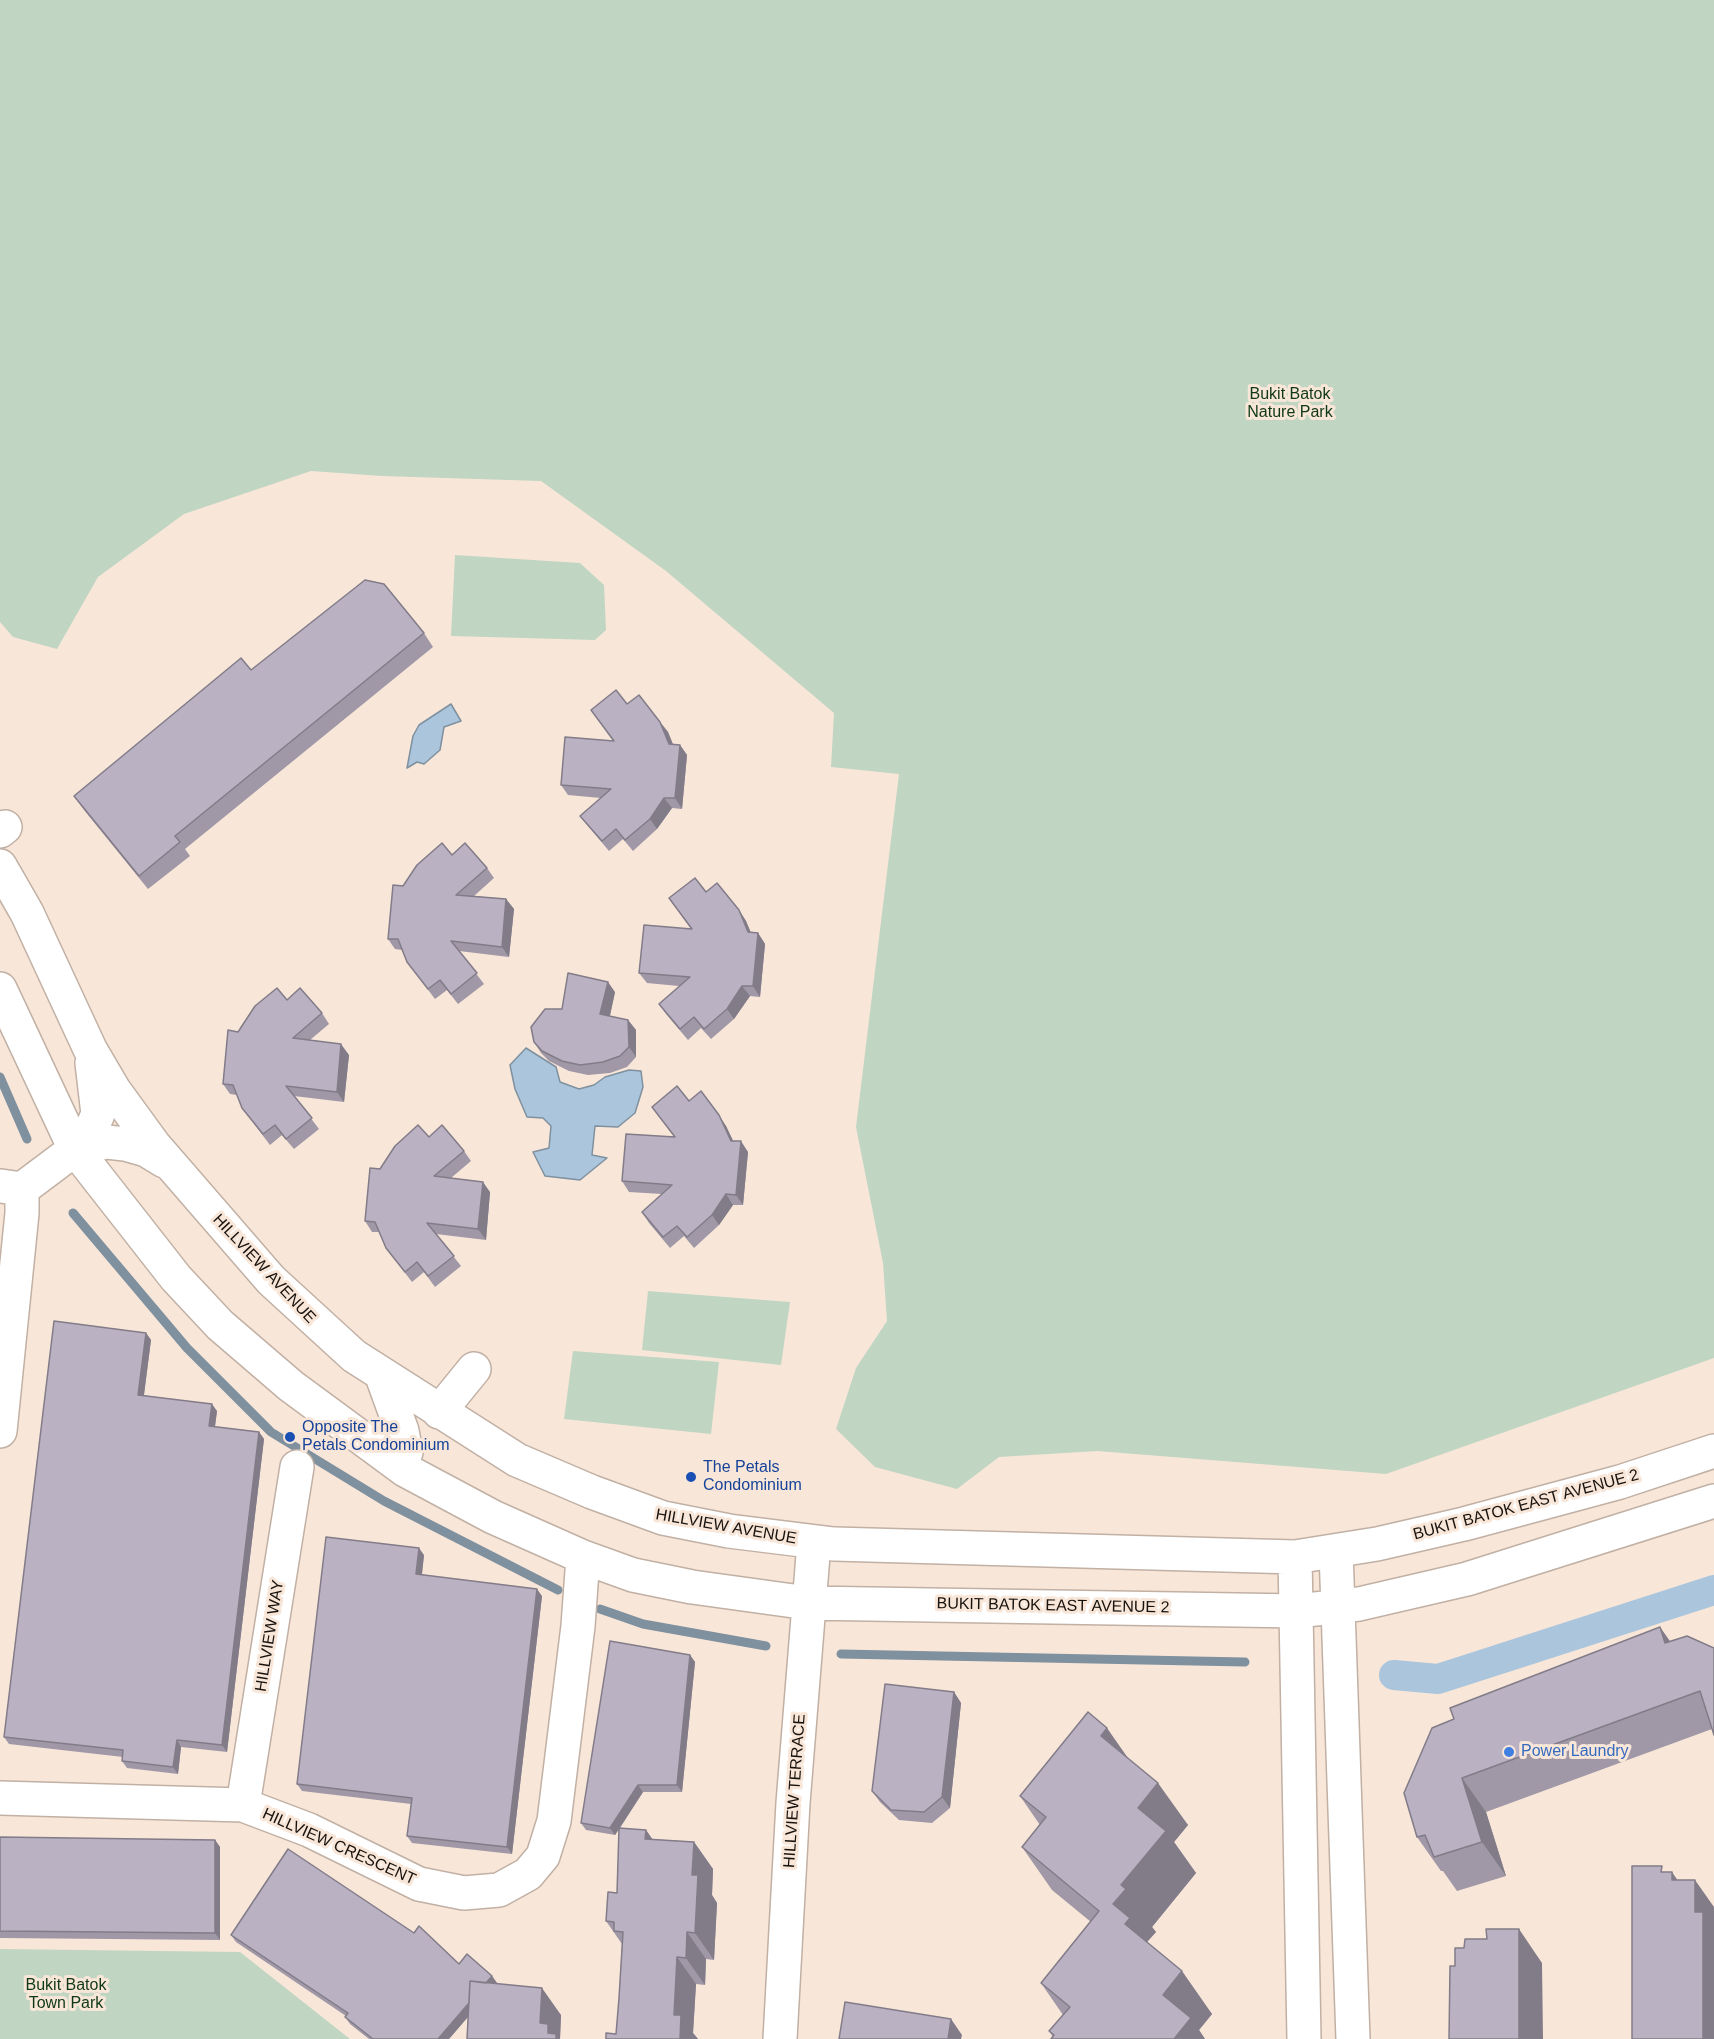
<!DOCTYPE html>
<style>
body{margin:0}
canvas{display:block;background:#f8e6d9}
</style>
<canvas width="1714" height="2039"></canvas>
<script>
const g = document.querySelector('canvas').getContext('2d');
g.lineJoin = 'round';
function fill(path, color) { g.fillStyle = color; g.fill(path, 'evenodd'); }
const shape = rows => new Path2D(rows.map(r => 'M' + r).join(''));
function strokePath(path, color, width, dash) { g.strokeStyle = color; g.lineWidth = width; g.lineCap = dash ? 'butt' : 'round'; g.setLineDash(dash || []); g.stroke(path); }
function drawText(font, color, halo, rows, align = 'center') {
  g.font = font + ' Helvetica,sans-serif'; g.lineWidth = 6; g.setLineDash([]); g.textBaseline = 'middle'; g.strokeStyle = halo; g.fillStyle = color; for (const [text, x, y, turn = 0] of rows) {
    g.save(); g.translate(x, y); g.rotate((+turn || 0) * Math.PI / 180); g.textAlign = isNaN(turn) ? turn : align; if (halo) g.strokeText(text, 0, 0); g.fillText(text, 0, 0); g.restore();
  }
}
fill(shape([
 [0,0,1714,0,1714,1358,1386,1474,1097,1451,999,1457,957,1489,875,1467,836,1429,856,1368,887,1321,883,1263,856,1127,899,774,831,767,834,713,666,571,541,481,382,476,311,471,184,514,98,577,57,649,13,637,0,622],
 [455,555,580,563,604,585,606,630,595,640,451,636],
 [648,1291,790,1302,781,1365,642,1350],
 [573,1351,719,1362,711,1434,564,1419],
 [0,1949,240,1952,350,2039,0,2039]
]), '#c0d6c2');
const water = shape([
 [451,704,461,721,444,727,440,750,424,764,417,762,407,768,413,736,419,725,451,704],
 [526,1048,556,1067,560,1082,579,1089,594,1085,605,1077,629,1070,641,1071,643,1087,635,1113,618,1127,595,1126,592,1155,607,1158,580,1180,545,1176,533,1152,549,1148,551,1126,543,1118,527,1117,515,1089,510,1065,526,1048]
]);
fill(water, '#abc6dc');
strokePath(water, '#7f909e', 1.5);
strokePath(shape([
 [0,1077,27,1139],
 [73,1213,187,1348,271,1432,384,1501,558,1590],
 [600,1609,643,1624,766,1646],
 [841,1654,1245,1662]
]), '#7f909e', 9);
strokePath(shape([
 [1394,1675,1438,1679,1714,1590]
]), '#abc6dc', 30);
const minor = shape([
 [0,831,5,827],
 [0,866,27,913,90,1049,114,1090,154,1145,271,1280,354,1356,517,1460,592,1492,663,1518,729,1531,834,1544,1295,1557,1377,1544,1464,1524,1620,1482,1714,1451],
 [0,989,75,1149,176,1278,220,1325,291,1386,405,1470,493,1517,583,1557,633,1575,692,1587,808,1603,1298,1611,1359,1604,1467,1579,1714,1501],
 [75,1149,107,1142,125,1144,146,1150,164,1161],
 [1,1186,22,1189,86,1141,98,1114,92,1063],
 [382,1376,402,1431,406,1452,401,1467],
 [439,1412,474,1369],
 [0,1431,22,1213,22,1189],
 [1336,1551,1353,2039],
 [1295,1557,1304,2039],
 [0,1798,243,1805,309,1830,419,1884,464,1893,499,1890,528,1874,543,1856,554,1821,578,1626,583,1557],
 [243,1805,297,1467],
 [780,2039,793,1803,814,1543]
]);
strokePath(minor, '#c1b0a4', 36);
strokePath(minor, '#fff', 33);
fill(shape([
 [424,633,433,647,185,849,190,856,148,889,84,810,74,796,251,670],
 [627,704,660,722,668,732,673,744,680,745,687,755,682,809,672,808,657,829,633,851,623,839,609,851,588,826,580,816,601,798,568,795,561,785,613,741,591,710],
 [452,855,487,868,494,878,474,896,506,899,514,909,509,957,459,951,484,984,458,1004,447,990,435,999,407,962,402,950,395,949,388,939,403,886],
 [706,892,739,910,746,921,751,933,758,933,765,944,760,997,750,996,734,1019,711,1039,701,1028,688,1040,666,1014,659,1004,679,986,647,983,639,973,691,929,669,898],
 [615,992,610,1016,628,1020,636,1030,636,1057,627,1067,610,1073,588,1075,569,1071,549,1061,541,1053,534,1042,562,1009],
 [287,1000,322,1013,329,1024,310,1040,349,1055,344,1102,294,1096,319,1129,294,1149,282,1135,270,1145,242,1108,237,1095,230,1094,223,1084,238,1032],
 [689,1101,726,1126,733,1141,748,1152,743,1205,733,1205,719,1225,694,1248,684,1236,670,1248,649,1223,642,1212,662,1194,629,1192,622,1181,674,1137],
 [429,1137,464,1151,471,1161,451,1178,490,1192,486,1240,436,1234,461,1266,435,1287,424,1272,412,1282,386,1248,379,1232,372,1232,365,1221,380,1169],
 [146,1333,151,1340,144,1395,217,1411,215,1427,259,1432,264,1439,227,1752,181,1747,178,1774,127,1768,122,1761,123,1757,9,1744,4,1737],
 [424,1555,422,1575,542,1596,512,1854,412,1843,407,1836,411,1804,302,1791,297,1784],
 [1687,1636,1712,1729,1486,1812,1506,1876,1457,1891,1443,1871,1441,1871,1417,1837,1404,1793,1670,1642],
 [690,1655,695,1662,682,1792,643,1792,620,1828,646,1830,652,1839,694,1842,713,1869,712,1895,717,1903,714,1960,706,1959,705,1985,696,1984,693,2033,698,2039,606,2039,616,2034,619,1998,622,1944,606,1921,617,1893,619,1829,615,1835,586,1830,581,1823],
 [954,1692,961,1703,950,1808,932,1823,899,1820,880,1802,872,1791],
 [1128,1758,1188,1825,1174,1842,1196,1873,1152,1927,1156,1932,1147,1942,1212,2014,1199,2030,1205,2039,1051,2039,1053,2037,1049,2031,1063,2015,1041,1983,1091,1922,1052,1890,1022,1847,1040,1825,1020,1796],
 [0,1837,215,1840,220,1847,220,1940,0,1938],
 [231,1935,459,1964,492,1976,497,1983,561,2015,560,2039,467,2039,468,2017,449,2039,369,2039,350,2024,345,2017,346,2016,236,1942]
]), '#a098a7');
fill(shape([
 [660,722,668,732,677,755,669,744],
 [680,745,687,755,682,809,675,798],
 [664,798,672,808,657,829,650,819],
 [506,899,514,909,509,957,502,947],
 [739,910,746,921,755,943,748,932],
 [758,933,765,944,760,997,753,986],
 [608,982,615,992,608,1024,600,1014],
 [742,986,750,996,734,1019,727,1009],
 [628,1020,636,1030,636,1057,629,1047],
 [341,1044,349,1055,344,1102,337,1092],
 [719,1115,726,1126,738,1151,731,1141],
 [741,1141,748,1152,743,1205,736,1195],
 [483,1182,490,1192,486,1240,478,1229],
 [726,1194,733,1205,719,1225,712,1215],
 [146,1333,151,1340,143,1402,138,1395],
 [212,1404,217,1411,214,1433,209,1426],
 [259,1432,264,1439,227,1752,222,1745],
 [419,1548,424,1555,421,1581,416,1574],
 [537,1589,542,1596,512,1854,507,1847],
 [1660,1627,1684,1661,1665,1643],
 [690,1655,695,1662,682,1792,677,1785],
 [954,1692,961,1703,950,1808,942,1797],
 [1107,1728,1137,1771,1101,1736],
 [177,1740,181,1747,178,1774,173,1767],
 [1462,1778,1486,1812,1506,1876,1482,1842],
 [1158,1783,1188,1825,1174,1842,1196,1873,1152,1927,1156,1932,1147,1942,1125,1924,1113,1904,1121,1885,1138,1808],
 [638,1785,643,1792,615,1835,610,1828],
 [646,1830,665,1857,645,1839],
 [215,1840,220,1847,220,1940,215,1933],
 [694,1842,713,1869,712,1895,717,1903,714,1960,695,1933,692,1875],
 [1672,1872,1691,1900,1672,1880],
 [1695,1880,1714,1907,1714,2039,1703,2039,1695,1912],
 [1519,1929,1542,1963,1543,2039,1519,2039],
 [687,1932,706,1959,705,1985,686,1958],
 [677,1957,696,1984,693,2033,698,2039,680,2039,674,2015],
 [1182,1971,1212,2014,1199,2030,1205,2039,1174,2039,1163,1995],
 [492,1976,497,1983,449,2039,438,2039],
 [542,1988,561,2015,560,2039,551,2039,540,2023],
 [951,2019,962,2035,961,2039,948,2039]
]), '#827c88');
const building = shape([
 [365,580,384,584,424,633,175,836,180,842,139,876,74,796,241,658,251,670,365,580],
 [616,690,627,704,639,695,660,722,669,744,680,745,675,798,664,798,650,819,625,840,616,829,602,841,580,816,611,789,561,785,565,737,614,741,591,710,616,690],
 [442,843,452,855,465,843,487,868,456,895,506,899,502,947,451,941,477,973,451,994,440,980,428,989,407,962,398,939,388,939,393,885,403,886,417,865,442,843],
 [695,878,706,892,717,883,739,910,748,932,758,933,753,986,742,986,727,1009,704,1029,694,1017,680,1029,659,1004,690,977,639,973,644,925,692,929,669,898,695,878],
 [568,973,608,982,600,1014,628,1020,629,1047,620,1056,603,1062,580,1065,562,1061,542,1051,534,1042,531,1027,545,1009,562,1009,568,973],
 [277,988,287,1000,300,988,322,1013,293,1038,341,1044,337,1092,286,1086,312,1118,286,1139,275,1125,263,1134,242,1108,233,1085,223,1084,228,1030,238,1032,255,1006,277,988],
 [677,1086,689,1101,701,1091,719,1115,731,1141,741,1141,736,1195,726,1194,712,1215,687,1237,677,1226,663,1237,642,1212,672,1185,622,1181,626,1134,675,1137,652,1107,677,1086],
 [418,1125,429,1137,442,1125,464,1151,434,1176,483,1182,478,1229,427,1223,454,1256,428,1276,417,1262,405,1272,386,1248,375,1222,365,1221,370,1168,380,1169,395,1146,418,1125],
 [54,1321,146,1333,138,1395,212,1404,209,1426,259,1432,222,1745,177,1740,173,1767,122,1761,123,1750,4,1737,54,1321],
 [326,1537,419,1548,416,1574,537,1589,507,1847,407,1836,412,1798,297,1784,326,1537],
 [1660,1627,1665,1643,1687,1636,1714,1648,1714,1735,1700,1691,1462,1778,1482,1842,1434,1857,1425,1835,1417,1837,1404,1793,1432,1728,1454,1719,1450,1708,1660,1627],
 [610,1641,690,1655,677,1785,638,1785,610,1828,581,1823,610,1641],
 [885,1684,954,1692,942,1797,924,1812,891,1810,872,1791,885,1684],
 [1088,1712,1107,1728,1101,1736,1158,1783,1138,1808,1166,1831,1121,1885,1126,1889,1113,1904,1130,1918,1125,1924,1182,1971,1163,1995,1191,2018,1174,2039,1051,2039,1054,2035,1049,2031,1070,2007,1041,1983,1099,1911,1022,1847,1046,1817,1020,1796,1088,1712],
 [619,1828,646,1830,645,1839,694,1842,692,1875,698,1875,695,1933,687,1932,686,1958,677,1957,674,2015,681,2015,680,2039,606,2039,606,2033,616,2034,619,1998,623,1932,614,1931,614,1922,606,1921,608,1892,617,1893,619,1828],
 [0,1837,215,1840,215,1933,0,1931,0,1837],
 [288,1849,414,1933,419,1926,459,1964,467,1954,492,1976,486,1983,470,1981,469,2003,438,2039,373,2039,345,2017,348,2013,231,1935,288,1849],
 [1632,1866,1662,1866,1661,1872,1672,1872,1672,1880,1695,1880,1695,1912,1703,1912,1703,2039,1632,2039,1632,1866],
 [1486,1929,1519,1929,1519,2039,1449,2039,1450,1966,1455,1966,1455,1948,1464,1948,1465,1939,1487,1939,1486,1929],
 [470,1981,542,1988,540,2023,548,2024,548,2033,556,2034,556,2039,467,2039,470,1981],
 [845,2002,951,2019,948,2039,839,2039,845,2002]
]);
fill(building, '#bab1c2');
strokePath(building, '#827c88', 1.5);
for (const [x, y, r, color] of [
 [290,1437,6,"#1a4fb4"],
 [691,1477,6,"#1a4fb4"],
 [1509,1752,6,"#3f7fe0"]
]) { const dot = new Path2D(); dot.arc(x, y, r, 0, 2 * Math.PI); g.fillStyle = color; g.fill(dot); strokePath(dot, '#f8e6d9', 2); }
drawText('16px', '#0e3817', '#f8e6d9', [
 ["Bukit Batok",1290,395],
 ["Nature Park",1290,413],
 ["Bukit Batok",66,1986],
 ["Town Park",66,2004]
]);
drawText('16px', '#19130e', '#f8e6d9', [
 ["HILLVIEW AVENUE",264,1269,47],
 ["BUKIT BATOK EAST AVENUE 2",1526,1505,-15],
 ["HILLVIEW AVENUE",726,1527,10],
 ["BUKIT BATOK EAST AVENUE 2",1053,1606,1],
 ["HILLVIEW WAY",270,1636,-81],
 ["HILLVIEW TERRACE",795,1791,-86],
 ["HILLVIEW CRESCENT",339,1847,24]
]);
drawText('16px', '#164399', '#f8e6d9', [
 ["Opposite The",302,1428],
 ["Petals Condominium",302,1446],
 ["The Petals",703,1468],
 ["Condominium",703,1486]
], 'left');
drawText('16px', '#366cbe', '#f8e6d9', [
 ["Power Laundry",1521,1752]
], 'left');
</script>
